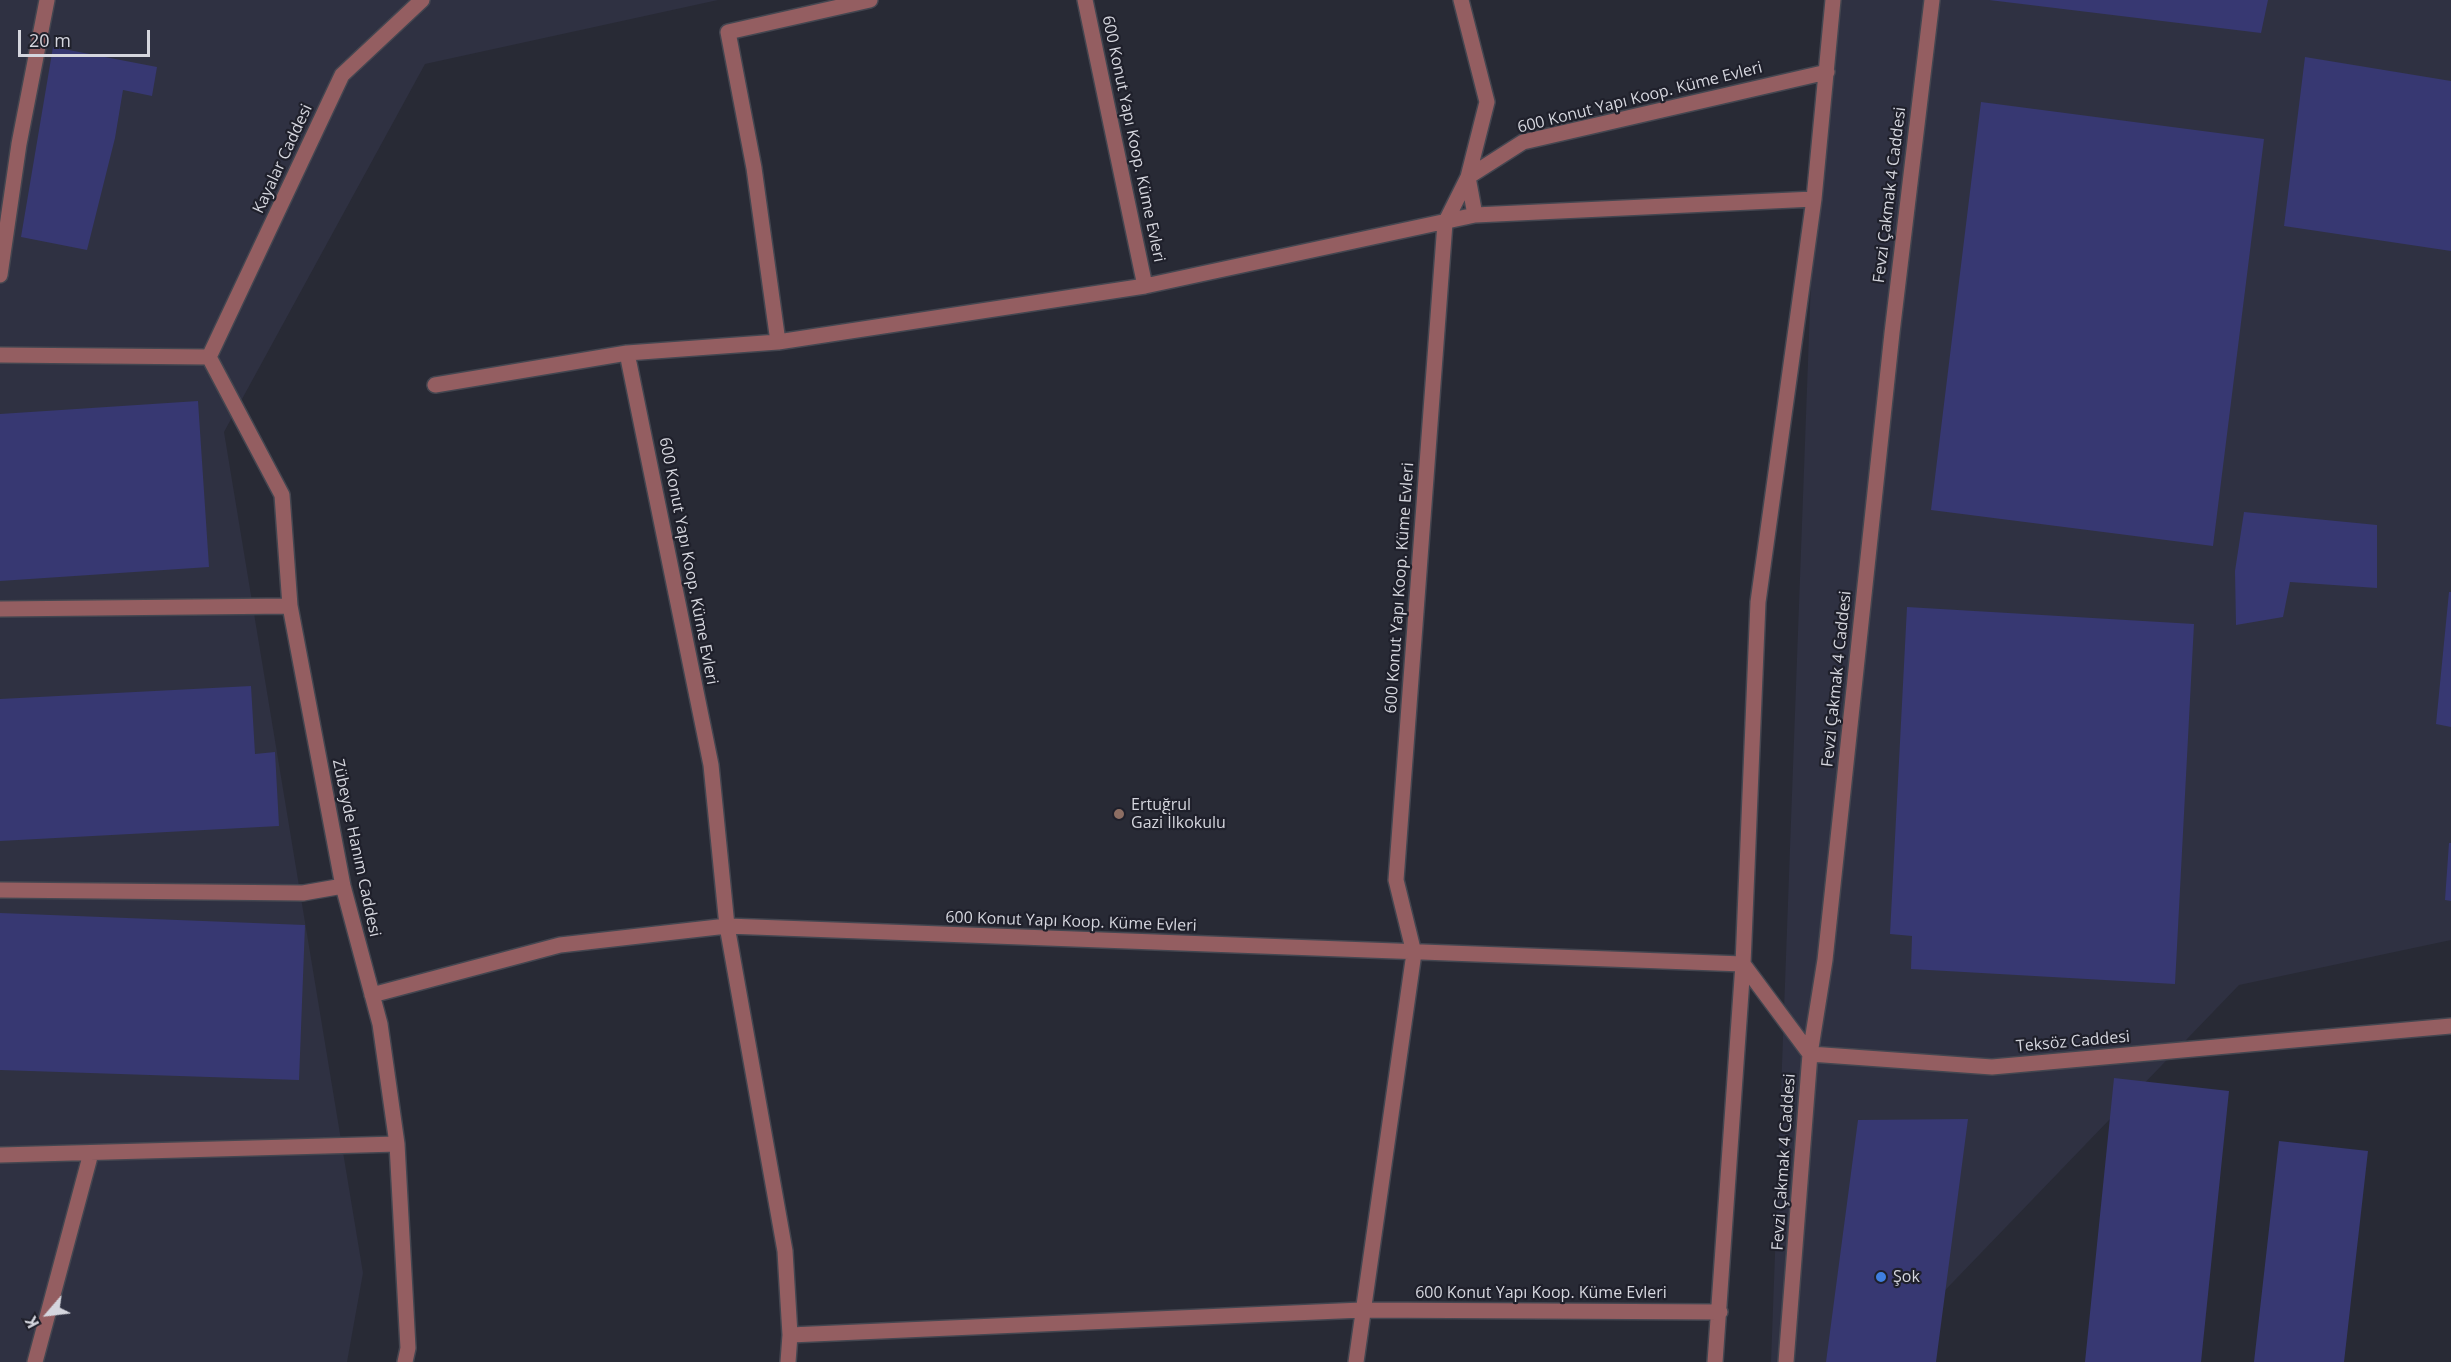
<!DOCTYPE html>
<meta charset="utf-8">
<style>
body{margin:0}
#map{position:relative;width:2451px;height:1362px;overflow:hidden;background:#282a35;font-family:"Open Sans",sans-serif}
canvas{display:block}
.north{position:absolute;left:18px;top:1284px;width:60px;height:60px;-webkit-text-stroke:4px #1f202b;paint-order:stroke;rotate:242deg;font-size:16px;font-weight:700;line-height:24px;text-align:center;color:#d5d6de}
.north::after{content:'';display:block;margin:auto;width:21px;height:27px;background:#d5d6de;clip-path:polygon(50% 0,100% 100%,50% 72%,0 100%)}
.scale{position:absolute;left:18px;top:30px;width:132px;height:27px;box-sizing:border-box;border:3px solid #d5d6de;border-top:0;padding-left:8px;font-size:18px;line-height:21px;white-space:nowrap;color:#d5d6de;-webkit-text-stroke:4px #1f202b;paint-order:stroke}
</style>
<div id="map">
<canvas width="2451" height="1362"></canvas>
<div class="north">K</div>
<div class="scale">20 m</div>
</div>
<script>
const g = document.querySelector('canvas').getContext('2d');
g.lineJoin = 'round';
function fill(path, color) { g.fillStyle = color; g.fill(path, 'evenodd'); }
const shape = rows => new Path2D(rows.map(r => 'M' + r).join(''));
function strokePath(path, color, width, dash) { g.strokeStyle = color; g.lineWidth = width; g.lineCap = dash ? 'butt' : 'round'; g.setLineDash(dash || []); g.stroke(path); }
function drawText(font, color, halo, rows, align = 'center') {
  g.font = font + ' "Open Sans",sans-serif'; g.lineWidth = 4.5; g.setLineDash([]); g.textBaseline = 'middle'; g.strokeStyle = halo; g.fillStyle = color; for (const [text, x, y, turn = 0] of rows) {
    g.save(); g.translate(x, y); g.rotate((+turn || 0) * Math.PI / 180); g.textAlign = isNaN(turn) ? turn : align; if (halo) g.strokeText(text, 0, 0); g.fillText(text, 0, 0); g.restore();
  }
}
fill(shape([
 [0,0,718,0,425,64,224,432,363,1273,347,1362,0,1362],
 [1828,0,2451,0,2451,940,2239,985,1876,1362,1771,1362,1814,199]
]), '#2f3142');
fill(shape([
 [1989,0,2268,0,2261,33],
 [53,47,157,67,152,96,123,90,115,138,87,250,21,237],
 [2305,57,2451,81,2451,251,2284,226],
 [1981,102,2264,139,2213,546,1931,510],
 [198,401,209,567,0,581,0,414],
 [2244,512,2377,525,2377,588,2290,582,2283,617,2236,625,2235,571],
 [2449,592,2451,592,2451,727,2436,724],
 [1907,607,2194,624,2175,984,1911,969,1912,936,1890,934],
 [251,686,255,754,275,752,279,826,0,841,0,699],
 [2449,843,2451,843,2451,901,2445,900],
 [0,913,305,925,299,1080,0,1070],
 [2114,1078,2229,1091,2201,1362,2085,1362],
 [1968,1119,1936,1362,1826,1362,1858,1120],
 [2279,1141,2368,1151,2344,1362,2254,1362]
]), '#373872');
const minor = shape([
 [1085,0,1145,286],
 [1461,0,1487,102,1468,177,1475,215],
 [0,275,19,144,47,0],
 [778,342,754,168,728,32,870,0],
 [0,355,209,357],
 [209,357,282,495,290,606,343,886,380,1024,397,1144,408,1348,405,1362],
 [209,357,342,75,422,0],
 [435,385,627,353],
 [0,609,290,606],
 [0,890,303,893,343,886],
 [372,995,560,945,727,926,1743,964,1810,1054,1992,1067,2451,1026],
 [0,1155,397,1144],
 [790,1335,1362,1310,1720,1312],
 [35,1362,91,1153],
 [788,1362,790,1335,785,1251,727,926,711,765,627,353,778,342,1145,286,1475,215,1814,199],
 [1356,1362,1414,953,1396,880,1445,223,1468,177,1523,142,1827,72],
 [1715,1362,1743,964,1758,602,1814,199,1833,0],
 [1786,1362,1810,1054,1825,960,1892,333,1932,0]
]);
strokePath(minor, '#444650', 18);
strokePath(minor, '#945e61', 15);
for (const [x, y, r, color] of [
 [1119,814,6,"#8d6e63"],
 [1881,1277,6,"#3f7fe0"]
]) { const dot = new Path2D(); dot.arc(x, y, r, 0, 2 * Math.PI); g.fillStyle = color; g.fill(dot); strokePath(dot, '#1f202b', 2); }
drawText('16px', '#d5d6de', '#1f202b', [
 ["600 Konut Yapı Koop. Küme Evleri",1640,98,-14],
 ["600 Konut Yapı Koop. Küme Evleri",1133,139,78],
 ["Kayalar Caddesi",283,159,-65],
 ["Fevzi Çakmak 4 Caddesi",1890,195,-83],
 ["600 Konut Yapı Koop. Küme Evleri",688,561,79],
 ["600 Konut Yapı Koop. Küme Evleri",1400,588,-86],
 ["Fevzi Çakmak 4 Caddesi",1837,679,-84],
 ["Zübeyde Hanım Caddesi",356,848,78],
 ["600 Konut Yapı Koop. Küme Evleri",1071,922,2],
 ["Teksöz Caddesi",2073,1042,-5],
 ["Fevzi Çakmak 4 Caddesi",1784,1162,-86],
 ["600 Konut Yapı Koop. Küme Evleri",1541,1293]
]);
drawText('16px', '#d5d6de', '#1f202b', [
 ["Ertuğrul",1131,805],
 ["Gazi İlkokulu",1131,823],
 ["Şok",1893,1277]
], 'left');
</script>
